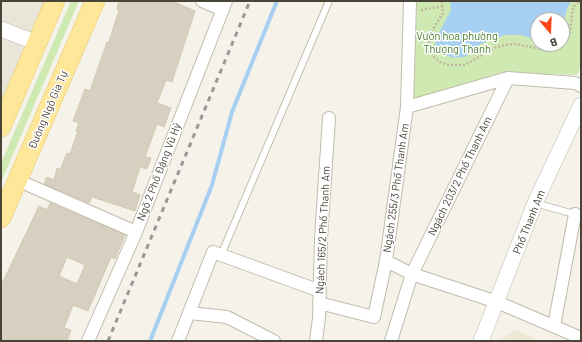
<!DOCTYPE html>
<meta charset="utf-8">
<style>
body{margin:0}
#map{position:relative;width:582px;height:342px;overflow:hidden;background:#f5f2ea;font-family:Barlow,sans-serif}
canvas{display:block}
.frame{position:absolute;inset:0;border:2px solid #494338;pointer-events:none}
.north{position:absolute;left:530px;top:12px;width:40px;height:40px;box-sizing:border-box;background:#fff;border:1px solid #b6b4af;border-radius:50%;rotate:161deg;font-size:11px;font-weight:700;line-height:16px;text-align:center;color:#494338}
.north::after{content:'';display:block;margin:auto;width:14px;height:18px;background:#fe4718;clip-path:polygon(50% 0,100% 100%,50% 72%,0 100%)}
</style>
<div id="map">
<canvas width="582" height="342"></canvas>
<div class="frame"></div>
<div class="north">B</div>
</div>
<script>
const g = document.querySelector('canvas').getContext('2d');
g.lineJoin = 'round';
function fill(path, color) { g.fillStyle = color; g.fill(path, 'evenodd'); }
const shape = rows => new Path2D(rows.map(r => 'M' + r).join(''));
function strokePath(path, color, width, dash) { g.strokeStyle = color; g.lineWidth = width; g.lineCap = dash ? 'butt' : 'round'; g.setLineDash(dash || []); g.stroke(path); }
function drawText(font, color, halo, rows, align = 'center') {
  g.font = font + ' Barlow,sans-serif'; g.lineWidth = 3; g.setLineDash([]); g.textBaseline = 'middle'; g.strokeStyle = halo; g.fillStyle = color; for (const [text, x, y, turn = 0] of rows) {
    g.save(); g.translate(x, y); g.rotate((+turn || 0) * Math.PI / 180); g.textAlign = isNaN(turn) ? turn : align; if (halo) g.strokeText(text, 0, 0); g.fillText(text, 0, 0); g.restore();
  }
}
fill(shape([
 [1,1,54,1,1,127]
]), '#e9e5d8');
fill(shape([
 [516,330,539,341,497,341]
]), '#eee8d4');
fill(shape([
 [71,1,79,1,1,182,1,163],
 [417,1,581,1,581,66,577,75,500,73,413,99],
 [538,20,562,20,562,44,538,44]
]), '#ceeab2');
fill(shape([
 [450,1,571,1,567,9,562,29,562,20,538,20,538,41,521,35,505,35,478,45,472,52,464,57,455,58,439,53,435,44,436,38,451,10]
]), '#a6cff2');
strokePath(shape([
 [150,341,212,185,232,112,277,1]
]), '#a6cff2', 4);
const building = shape([
 [119,1,172,1,195,11,172,82,166,80,157,103,171,108,164,127,157,124,145,157,151,158,147,169,140,167,132,192,140,195,135,211,92,197,89,203,44,184,47,177,54,180,57,168,60,170,67,153,70,154,78,131,76,131,79,123,73,121,85,89,90,91,107,42,109,42,119,10,117,9,119,1],
 [50,203,125,235,115,259,111,257,88,311,73,305,64,328,71,330,67,341,1,341,1,286,39,206,47,210,50,203],
 [67,257,85,265,77,284,59,276,67,257]
]);
fill(building, '#d7cfbf');
strokePath(building, '#d2c7b2', 1);
const service = shape([
 [535,203,581,216],
 [221,255,329,1]
]);
const minor = shape([
 [202,1,223,10],
 [407,107,508,78,575,83,581,86],
 [17,180,136,232],
 [386,261,412,274,497,302,581,338],
 [319,303,374,317,386,261,407,107,410,1],
 [190,313,227,317,274,341],
 [554,326,575,214],
 [88,341,136,232,226,1],
 [178,341,213,252,320,291],
 [316,341,319,318,321,238,329,118],
 [391,341,412,274,508,78]
]);
const tertiary = shape([
 [1,29,37,43],
 [481,341,535,203,581,105]
]);
const primary = shape([
 [1,127,55,1],
 [1,218,95,1]
]);
strokePath(service, '#c1bbac', 8);
strokePath(minor, '#c1bbac', 14);
strokePath(tertiary, '#c1bbac', 16);
strokePath(primary, '#e7c766', 20);
strokePath(shape([
 [442,1,443,13,430,34,429,43,434,57,440,62,448,65,465,65,494,48,505,45,515,44,542,49,551,48,561,44],
 [421,10,444,6],
 [562,43,570,32,573,7,580,1]
]), '#c3b89d', 2.5, [2, 2]);
strokePath(service, '#fff', 6);
strokePath(minor, '#fff', 12);
strokePath(tertiary, '#fff', 15);
strokePath(primary, '#ffe799', 19);
strokePath(shape([
 [108,341,250,1]
]), '#989898', 3, [5, 5]);
drawText('11px', '#447d28', '#fff', [
 ["Vườn hoa phường",457,36],
 ["Thượng Thanh",457,49]
]);
drawText('11px', '#494338', '#fff', [
 ["Đường Ngô Gia Tự",48,110,-67],
 ["Ngõ 2 Phố Đặng Vũ Hỷ",159,172,-69],
 ["Ngách 203/2 Phố Thanh Am",460,176,-64],
 ["Ngách 255/3 Phố Thanh Am",396,188,-82],
 ["Phố Thanh Am",529,222,-68],
 ["Ngách 165/2 Phố Thanh Am",323,230,-87]
]);
</script>
